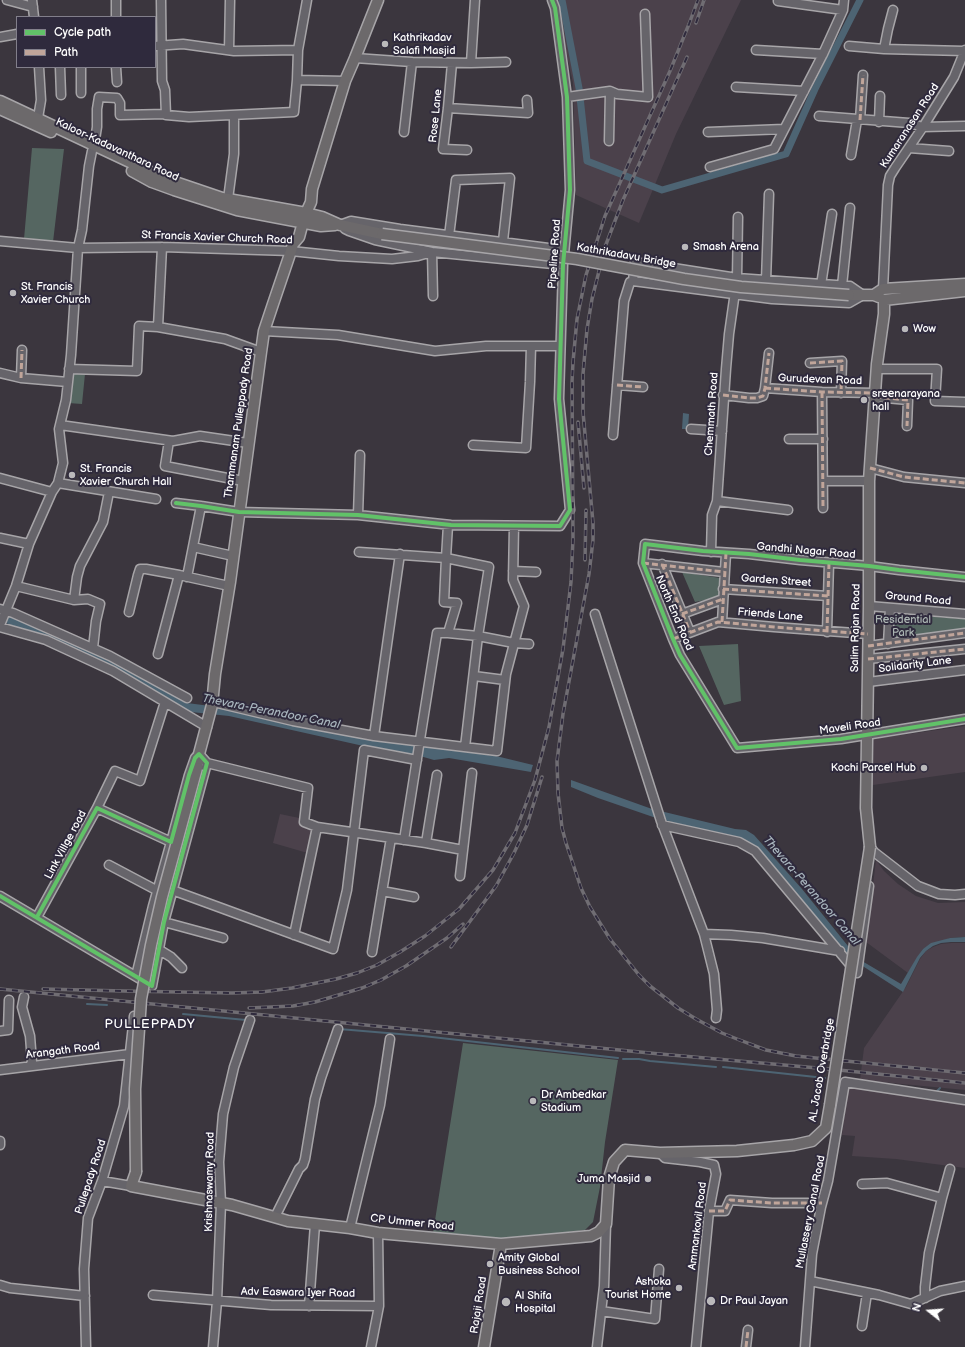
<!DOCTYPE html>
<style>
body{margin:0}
#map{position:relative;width:965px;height:1347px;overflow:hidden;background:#3b363e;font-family:"Balsamiq Sans",sans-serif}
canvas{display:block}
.legend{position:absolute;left:16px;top:16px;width:140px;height:52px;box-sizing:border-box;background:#2f2a3d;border:1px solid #827f8b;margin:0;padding:5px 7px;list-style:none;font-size:12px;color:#fff}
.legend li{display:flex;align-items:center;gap:8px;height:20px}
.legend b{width:20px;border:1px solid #827f8b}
.north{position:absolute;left:909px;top:1291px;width:40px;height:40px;-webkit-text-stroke:3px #2f2a3d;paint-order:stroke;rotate:287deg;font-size:11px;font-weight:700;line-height:16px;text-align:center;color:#fff}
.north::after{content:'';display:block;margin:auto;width:14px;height:18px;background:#fff;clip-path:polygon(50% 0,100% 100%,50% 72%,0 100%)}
</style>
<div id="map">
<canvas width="965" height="1347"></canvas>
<ul class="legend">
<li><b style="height:5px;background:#61c268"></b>Cycle path</li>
<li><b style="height:5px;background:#c0a59a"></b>Path</li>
</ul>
<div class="north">N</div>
</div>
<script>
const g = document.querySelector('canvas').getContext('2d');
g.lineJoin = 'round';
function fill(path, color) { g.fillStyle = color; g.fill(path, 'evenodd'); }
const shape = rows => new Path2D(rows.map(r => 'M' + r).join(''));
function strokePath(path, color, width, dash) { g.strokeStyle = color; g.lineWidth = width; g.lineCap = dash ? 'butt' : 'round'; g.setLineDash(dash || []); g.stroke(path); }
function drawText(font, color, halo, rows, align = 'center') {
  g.font = font + ' "Balsamiq Sans",sans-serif'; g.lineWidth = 4; g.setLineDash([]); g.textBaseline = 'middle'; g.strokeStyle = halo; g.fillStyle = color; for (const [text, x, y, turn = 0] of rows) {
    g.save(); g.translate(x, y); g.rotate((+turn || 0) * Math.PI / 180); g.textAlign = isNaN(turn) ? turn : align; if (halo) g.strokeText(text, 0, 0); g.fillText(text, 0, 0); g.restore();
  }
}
fill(shape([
 [555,0,741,0,676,134,639,223,576,195,573,83],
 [965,726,965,772,873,785,873,739],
 [280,814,304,819,316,829,311,854,273,843],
 [876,860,884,871,898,884,916,896,938,903,965,902,965,937,950,938,923,949,908,973,866,942],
 [951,943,965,943,965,1090,860,1080,864,1048,906,987,920,959,926,951,933,947,941,944],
 [848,1087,965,1104,965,1168,896,1159,852,1156,855,1136,842,1135]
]), '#4b414b');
fill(shape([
 [32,148,64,149,53,242,24,239],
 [71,372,85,374,82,404,68,403],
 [682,572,720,578,721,597,695,602],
 [892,614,965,619,965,630,891,640],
 [738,644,741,701,724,705,699,646],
 [463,1043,618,1060,605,1142,600,1187,593,1222,585,1230,529,1238,502,1239,433,1233]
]), '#556661');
fill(shape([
 [683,413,689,414,688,429,682,429],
 [0,613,8,615,89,649,187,703,218,707,375,740,496,756,533,765,532,768,531,772,449,758,434,760,413,754,359,745,229,716,191,712,44,637,0,621],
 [571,780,652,809,735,829,746,830,754,835,802,889,848,946,862,961,901,984,917,957,923,949,931,943,950,938,965,937,965,942,951,942,941,943,933,946,926,951,920,958,903,992,861,965,846,952,796,896,741,840,656,818,598,798,571,787]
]), '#4d6473');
strokePath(shape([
 [87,1004,107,1005],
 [183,1014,246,1020],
 [339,1029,423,1036,618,1058],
 [623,1059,639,1059,650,1061,716,1067],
 [723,1067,825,1078],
 [935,1093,940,1088]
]), '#4d6473', 2);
strokePath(shape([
 [562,0,579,88,587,161,662,190,786,154,815,89,860,0]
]), '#4d6473', 7);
const minor = shape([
 [7,0,33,7],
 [32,0,34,17],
 [161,0,162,81,165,90,166,115,189,117,294,112,297,80],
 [307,0,298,50,297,80,345,81],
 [778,1,843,10],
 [116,17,116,0],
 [0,37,17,34],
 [155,46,183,44,234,51,298,50],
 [849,46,884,49,964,51],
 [884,49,888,29,893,10],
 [229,50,230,0],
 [756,50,823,54],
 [355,58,412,62,471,63,506,62],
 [452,63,448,108,443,149,467,150],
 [471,63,475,0],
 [60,67,61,95],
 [81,67,81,93],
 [116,67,117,82],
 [736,87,804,91],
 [567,97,610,91,617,94,648,97,645,14],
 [448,108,528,113,527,100],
 [819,116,909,123,923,127,965,126],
 [38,118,41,100,39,67],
 [860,120,863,75],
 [879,122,880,96],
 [404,132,412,62],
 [708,132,784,129],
 [609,141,610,91],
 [94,146,97,127,97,109,99,97,117,98,120,103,120,115,166,114],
 [909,148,949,151],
 [851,155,857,120],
 [710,167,774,149,823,54,843,10,844,0],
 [228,199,234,154,234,115],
 [340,225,351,221,400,229,564,250],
 [345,229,349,231,375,240,432,252,563,265],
 [449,236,456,180,510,178,503,241],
 [0,241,78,248,162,247,291,251,339,256,392,259,418,256,432,252],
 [432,252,433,296],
 [766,281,769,194],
 [821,285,832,214],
 [842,286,850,208],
 [883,289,888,185,890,176,895,168,923,127,954,77,965,50],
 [158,327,225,339,261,352],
 [264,331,338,335,435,351,486,346,559,346],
 [810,363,842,361,841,393],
 [69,369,137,371,139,326,158,327,162,247],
 [877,369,937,369,935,401,965,402],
 [0,373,21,378,68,382],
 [21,378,22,350],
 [617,385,643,387],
 [765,388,822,392,875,393],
 [822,392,823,508],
 [723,395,749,398,757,398,763,396,765,388,769,353],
 [875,397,908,400,907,426],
 [60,425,173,441,200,436,248,443],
 [691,429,722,431],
 [613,435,624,301,630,282,633,281,635,262,737,278,850,286,863,295,849,303,772,299,633,281],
 [789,439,823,439],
 [169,441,165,466,243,481],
 [473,445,526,448,530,382,531,346],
 [870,468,904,477,965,483],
 [0,478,52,492],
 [823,481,869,481],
 [58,483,156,499],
 [717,501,788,510],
 [176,503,201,506,239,512,358,515,451,525,560,526,570,510,559,399,563,265,570,190,567,97,555,8,552,0],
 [358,515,360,455],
 [448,525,446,558,489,567,478,636,465,747],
 [0,538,29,544],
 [193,547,233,556],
 [359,552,446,558,444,602,457,603,448,633,437,633,404,840],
 [711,552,712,515,717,501,726,369,729,334,737,278,738,217],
 [643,563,724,572],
 [662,564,690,632],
 [513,571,536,572],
 [187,577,201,506],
 [965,577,899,570,869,566,800,560,749,554,703,551,645,544,643,563,673,639,680,655,737,748,841,739,965,719],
 [16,586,74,600,77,577,80,566,103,522,109,492],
 [723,589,828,596],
 [74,600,88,599,100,604,96,621,93,648],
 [869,606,965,614],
 [0,609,13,613,110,656,187,698],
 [129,612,138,575,140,569,146,569,179,575],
 [595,614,661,821,704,934,731,935,763,938,840,951],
 [682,614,723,599],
 [722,622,726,553],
 [0,625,16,586,29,544,52,492,58,483,63,463,59,429,66,400,71,355,78,248,82,230,89,166,92,151],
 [0,627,46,640,113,671,207,727],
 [827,632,829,563],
 [448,633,478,636,514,643,529,644],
 [673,639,718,622,774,627,868,634],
 [888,644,890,608],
 [868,646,965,633],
 [158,654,179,575,229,586],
 [868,659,965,649],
 [474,676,505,680],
 [868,682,965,670],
 [213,702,293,721,374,736,497,751,506,674,524,606,513,580,514,526],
 [374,736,400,554],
 [207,763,308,788,304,822,317,827,426,843,463,850],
 [97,808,115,771,140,781,165,702],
 [662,825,739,842,755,851,857,973,869,886],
 [426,843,437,775],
 [870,847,874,852,918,886,939,894,955,895,965,894],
 [109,865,158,891],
 [460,876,472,773],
 [172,890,333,949,347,890,364,750,417,760],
 [382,891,414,897],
 [0,896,152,986,164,922,207,763,199,754,195,758,189,775,171,842,97,808,37,917],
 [164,922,223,938],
 [704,934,714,974,717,1010,716,1018],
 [294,935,317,827],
 [158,949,171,957,182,968],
 [372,952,391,838],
 [136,976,153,906,171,842],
 [24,997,22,1007,30,1036,32,1062,30,1066],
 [0,1031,8,1030,9,1000],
 [0,1070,130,1054],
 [0,1141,0,1145],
 [660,1153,665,1158,700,1162,714,1165,716,1174,709,1211,696,1347],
 [102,1181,131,1186],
 [862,1184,887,1183,942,1198],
 [709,1211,725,1211,730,1200,772,1203,822,1203],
 [275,1217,299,1169,303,1165,305,1159,315,1099,321,1078,338,1029],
 [350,1228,380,1105,390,1039],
 [810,1281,879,1295,911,1304,940,1291,965,1286],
 [0,1285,10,1288,85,1296],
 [153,1295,271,1305,379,1306],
 [925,1298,925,1287,929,1253,942,1198,950,1169],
 [309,1306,315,1224],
 [601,1311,655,1319,659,1269],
 [862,1326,867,1293],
 [86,1347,84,1269,88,1218,102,1181,124,1106,134,1016],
 [213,1347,217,1301,221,1203,219,1162,223,1114,234,1067,250,1020],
 [371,1347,379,1306,378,1233],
 [597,1347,604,1286,606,1224],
 [746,1347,748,1330],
 [805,1347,812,1254,821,1207,828,1181,845,1082,965,1100]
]);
const major = shape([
 [0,101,166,179,222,198,306,213,322,217,340,225,382,234],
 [0,109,51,132],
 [132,171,152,182,174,190,237,210,321,226,335,225],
 [306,213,311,202,312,189,345,81,355,58,378,0],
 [849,295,874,295,879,297],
 [874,295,883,289,965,284],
 [884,300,965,291],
 [197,768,199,754,212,705,215,674,230,582,261,352,264,331,273,304,291,251,293,244,299,237,303,222],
 [870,847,866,808,869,606,869,481,877,364,884,314,884,300],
 [136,1172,131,1186,232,1205,288,1221,350,1228,378,1233,501,1244,591,1236,599,1232,606,1224,609,1178,614,1162,625,1150,660,1153,737,1151,794,1145,812,1141,826,1128,830,1105],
 [484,1347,501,1244]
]);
strokePath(minor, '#a7a5a8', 11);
strokePath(major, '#a7a5a8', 13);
strokePath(minor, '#66646a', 8);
strokePath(major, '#6c696b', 10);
const rail = shape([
 [696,23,704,0],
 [687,57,623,200,605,247,592,299,587,329,583,374,583,412,593,523,593,540,589,574,563,714,557,761,558,793,562,828,566,843,581,888,590,907,610,939,639,975,650,986,678,1008,696,1019,722,1033,737,1039,766,1050,796,1056,965,1073],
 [578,422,584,488],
 [585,560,586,510],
 [451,947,496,886,514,853,527,825,542,777],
 [0,989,660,1054,829,1069,965,1083],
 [43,989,124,991,232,993,262,992,292,988,336,979,357,973,377,965,400,952,425,936,459,909,493,870,515,833,535,780,549,727,563,649,571,582,573,539,572,382,573,362,577,319,586,275,605,216,670,71,689,24,698,0],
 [249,1008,293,1006,315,1002,362,988,381,980,406,966,447,938,463,924]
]);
strokePath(rail, '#706d73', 3.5);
strokePath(rail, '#2f2a3d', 2, [6]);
const majorBridge = shape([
 [382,234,577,259,684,279,741,287,849,295],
 [830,1105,870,847],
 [136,1172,135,1089,141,999,151,945,162,897,197,768]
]);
strokePath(majorBridge, '#a7a5a8', 13, []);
strokePath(majorBridge, '#6c696b', 10);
strokePath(shape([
 [860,120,863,75],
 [810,363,842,361,841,393],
 [21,378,22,350],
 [617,385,643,387],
 [765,388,822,392,875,393],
 [822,392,823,508],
 [723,395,749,398,757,398,763,396,765,388,769,353],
 [875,397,908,400,907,426],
 [870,468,904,477,965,483],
 [643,563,724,572],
 [662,564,690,632],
 [723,589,828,596],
 [682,614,723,599],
 [722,622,726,553],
 [827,632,829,563],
 [673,639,718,622,774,627,868,634],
 [868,646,965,633],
 [868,659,965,649],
 [709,1211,725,1211,730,1200,772,1203,822,1203],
 [746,1347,748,1330]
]), '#c0a59a', 3, [6, 3]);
strokePath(shape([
 [176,503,201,506,239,512,358,515,451,525,560,526,570,510,559,399,563,265,570,190,567,97,555,8,552,0],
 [965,577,899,570,869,566,800,560,749,554,703,551,645,544,643,563,673,639,680,655,737,748,841,739,965,719],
 [0,896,152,986,164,922,207,763,199,754,195,758,189,775,171,842,97,808,37,917]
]), '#61c268', 4);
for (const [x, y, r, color] of [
 [385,44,4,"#bab9bb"],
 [685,247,4,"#bab9bb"],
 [13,293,4,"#bab9bb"],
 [905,329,4,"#bab9bb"],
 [864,400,4,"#bab9bb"],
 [72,475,4,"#bab9bb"],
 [924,768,4,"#bab9bb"],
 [533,1101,4,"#bab9bb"],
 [648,1179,4,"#bab9bb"],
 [490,1264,4,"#bab9bb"],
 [679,1288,4,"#bab9bb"],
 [711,1301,5,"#bab9bb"],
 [506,1302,5,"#bab9bb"]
]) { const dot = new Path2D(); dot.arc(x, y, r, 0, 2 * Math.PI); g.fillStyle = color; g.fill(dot); strokePath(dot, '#2f2a3d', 1.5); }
drawText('11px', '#fff', '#2f2a3d', [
 ["Kathrikadav",393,38],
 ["Salafi Masjid",393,51],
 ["Smash Arena",693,247],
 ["St. Francis",21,287],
 ["Xavier Church",21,300],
 ["Wow",913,329],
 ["sreenarayana",872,394],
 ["hall",872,407],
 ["St. Francis",80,469],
 ["Xavier Church Hall",80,482],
 ["Kochi Parcel Hub",916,768,"right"],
 ["Dr Ambedkar",541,1095],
 ["Stadium",541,1108],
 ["Juma Masjid",640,1179,"right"],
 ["Amity Global",498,1258],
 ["Business School",498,1271],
 ["Ashoka",671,1282,"right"],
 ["Tourist Home",671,1295,"right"],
 ["Al Shifa",515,1296],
 ["Hospital",515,1309],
 ["Dr Paul Jayan",720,1301]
], 'left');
drawText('11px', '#fff', '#2f2a3d', [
 ["Rose Lane",436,116,-84],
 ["Kumaranasan Road",910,126,-57],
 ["Kaloor-Kadavanthara Road",117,150,25],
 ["St Francis Xavier Church Road",217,238,2],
 ["Pipeline Road",555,254,-86],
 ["Kathrikadavu Bridge",626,256,10],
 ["Gurudevan Road",820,380,2],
 ["Chemmath Road",712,414,-86],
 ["Thammanam Pulleppady Road",239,423,-82],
 ["Gandhi Nagar Road",806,551,5],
 ["Garden Street",776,581,4],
 ["Ground Road",918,599,5],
 ["North End Road",674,613,67],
 ["Friends Lane",770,615,5],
 ["Salim Rajan Road",856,628,-89],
 ["Solidarity Lane",915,665,-7],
 ["Maveli Road",850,727,-8],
 ["Link Villge road",66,845,-62],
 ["Arangath Road",63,1051,-7],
 ["AL Jacob Overbridge",822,1070,-80],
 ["Pullepady Road",91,1177,-72],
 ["Krishnaswamy Road",210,1182,-89],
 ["Mullassery Canal Road",811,1212,-79],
 ["CP Ummer Road",412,1223,6],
 ["Ammankovil Road",698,1226,-83],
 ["Adv Easwara Iyer Road",298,1293,1],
 ["Rajaji Road",479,1305,-81]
]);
drawText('11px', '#acb6b3', '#2f2a3d', [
 ["Residential",903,620],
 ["Park",903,633]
]);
drawText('italic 12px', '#a7b4bc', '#2f2a3d', [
 ["Thevara-Perandoor Canal",271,712,11],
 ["Thevara-Perandoor Canal",811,891,49]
]);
g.letterSpacing = '1px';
drawText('13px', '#fff', '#2f2a3d', [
 ["PULLEPPADY",150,1025]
]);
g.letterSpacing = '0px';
</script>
